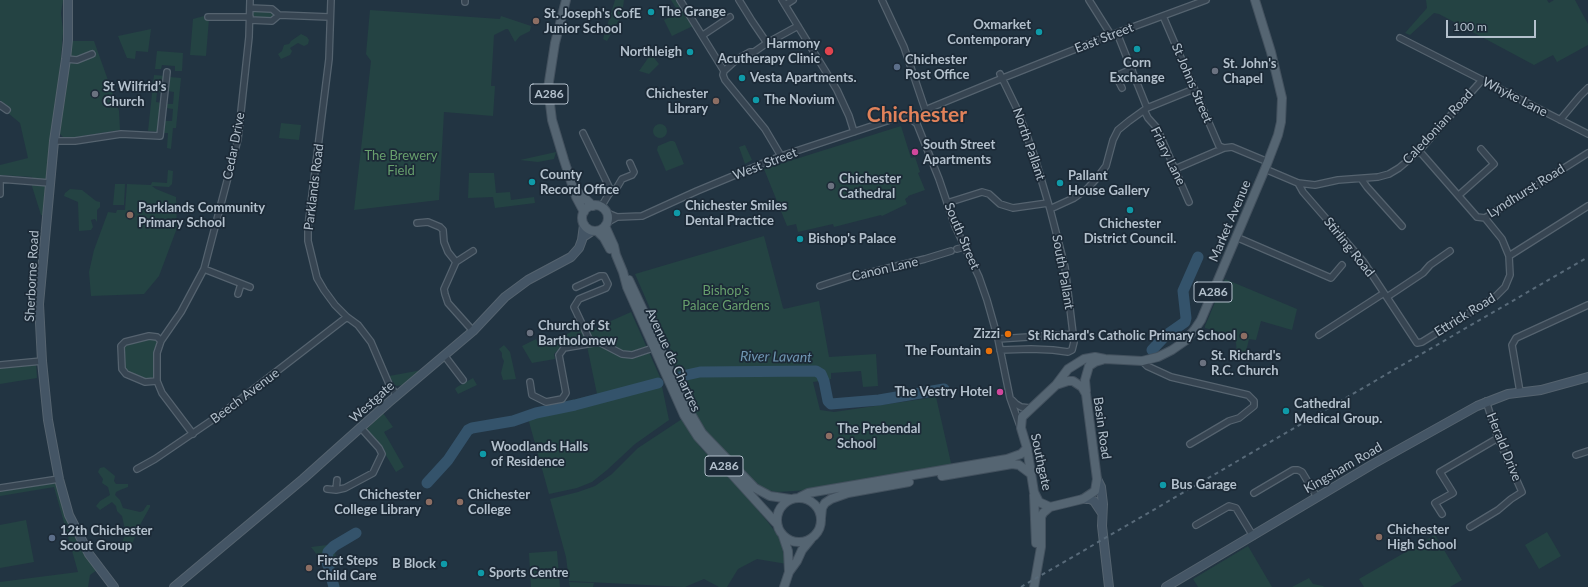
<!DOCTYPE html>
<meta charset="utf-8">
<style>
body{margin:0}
#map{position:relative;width:1588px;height:587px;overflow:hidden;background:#223442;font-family:Lato,sans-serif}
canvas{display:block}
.scale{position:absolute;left:1446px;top:20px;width:90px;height:18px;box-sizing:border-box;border:2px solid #b3c0cc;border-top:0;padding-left:5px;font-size:12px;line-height:14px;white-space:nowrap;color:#b3c0cc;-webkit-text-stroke:3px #1c2a37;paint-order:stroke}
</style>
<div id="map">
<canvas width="1588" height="587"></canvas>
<div class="scale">100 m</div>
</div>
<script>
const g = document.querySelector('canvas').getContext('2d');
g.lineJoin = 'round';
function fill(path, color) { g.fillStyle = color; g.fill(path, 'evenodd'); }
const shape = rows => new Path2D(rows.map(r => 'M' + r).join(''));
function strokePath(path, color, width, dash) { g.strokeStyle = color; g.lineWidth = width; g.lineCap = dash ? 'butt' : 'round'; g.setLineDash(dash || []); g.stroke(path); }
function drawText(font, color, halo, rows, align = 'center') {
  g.font = font + ' Lato,sans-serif'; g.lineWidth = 3.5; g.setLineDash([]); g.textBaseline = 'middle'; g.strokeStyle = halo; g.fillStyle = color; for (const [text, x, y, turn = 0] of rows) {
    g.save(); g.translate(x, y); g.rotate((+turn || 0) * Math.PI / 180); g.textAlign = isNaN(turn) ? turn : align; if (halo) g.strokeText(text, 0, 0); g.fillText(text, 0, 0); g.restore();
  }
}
fill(shape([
 [0,0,63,0,61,13,63,31,61,57,44,216,41,215,31,183,34,183,32,177,0,175,0,165,28,158,20,123,8,113,10,109,0,100],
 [615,0,624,0,623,7,625,14,619,20,607,41,603,39],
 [671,0,679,0,695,25,672,36,664,20,679,13],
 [1426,0,1547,0,1549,3,1554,0,1575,0,1588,24,1588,45,1557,62,1553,55,1534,65,1439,14,1434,13,1410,35,1405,33,1427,8],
 [253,10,271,11,276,15,271,19,253,18],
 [370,10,500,19,501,16,531,26,530,31,520,36,515,42,508,29,506,29,494,35,491,86,495,86,493,116,444,112,439,200,354,210,371,61,366,54],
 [204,16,204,19,209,19,206,56,190,55,193,19],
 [151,29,148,52,136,51,135,59,127,58,118,36],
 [301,34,307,37,309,40,308,44,304,46,298,43,290,48,292,51,290,55,281,59,278,54,282,51,284,45,289,44,291,41],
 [71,41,94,41,119,111,120,130,69,138,63,137,59,133],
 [157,51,183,53,182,71,175,71,175,66,162,65,161,69,155,69],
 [651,54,659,64,649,74,639,71],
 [154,75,166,76,164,93,157,92,156,102,162,103,159,132,148,131],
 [170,77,181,78,176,128,173,128,171,149,167,148,168,133,163,133,165,121,172,121,173,109,166,108,166,104,173,104,174,92,168,91],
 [281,123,301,125,299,140,279,138],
 '653 131a7 7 0 1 1 14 0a7 7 0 1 1-14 0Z',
 [901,126,911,158,915,157,920,172,918,173,925,190,908,196,908,197,905,199,907,204,882,216,881,215,834,227,833,224,798,232,796,224,787,226,764,169],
 [670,141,673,141,675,142,684,164,666,171,657,150,658,146],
 [745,145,752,160,745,164,739,147],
 [556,152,554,159,538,162,520,160],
 [168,170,173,171,172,184,169,187,152,186,156,189,176,197,177,228,159,276,144,294,91,296,89,272,94,250,108,212,116,213,117,210,125,210,127,184,151,185,152,182,167,183],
 [469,173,494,173,496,193,510,192,511,200,534,197,535,203,495,208,493,197,468,198],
 [115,184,125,184,124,205,113,205],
 [70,189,82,190,96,201,100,202,100,207,97,210,97,222,95,219,91,220,93,227,91,230,79,231,78,202,64,196,65,193],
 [764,236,783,308,784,309,819,301,829,357,876,354,878,386,863,387,861,371,831,373,831,379,813,382,820,410,834,412,936,397,951,463,950,468,809,490,777,492,767,490,759,485,717,447,704,431,694,416,694,408,668,350,671,349,666,345,635,274],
 [1225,279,1297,309,1292,330,1261,321,1256,340,1249,339,1245,356,1237,355,1236,343,1233,336,1205,328,1205,326],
 [631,312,660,377,669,420,635,444,607,470,592,482,577,488,549,494,526,411,597,394,586,341,562,346,554,354,555,359,532,363,522,346,536,339,541,347,571,332,568,324,578,319,584,333],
 [149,338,156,338,159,342,155,379,145,381,126,373,124,369,122,346,125,343],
 [504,345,510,352,516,379,503,380,501,373,504,361,502,357,502,353,499,349],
 [36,363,37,378,0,384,0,368],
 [422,370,403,385,396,386,389,376],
 [473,378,477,385,458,394,455,389,457,387],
 [383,413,393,427,384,432,404,467,396,472,378,442,366,430],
 [682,419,701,448,745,494,767,521,779,537,783,548,787,564,757,559,738,569,727,587,719,587,704,579,685,587,569,581,566,557,550,499,578,492,595,486,612,474,638,448],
 [104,467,115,476,114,481,116,484,128,484,128,487,120,490,116,492,115,495,120,500,123,508,140,512,143,511,147,505,150,505,150,507,141,523,132,544,126,546,122,542,126,534,122,516,117,511,116,506,112,502,100,510,96,506,100,501,110,495,108,487,102,483,103,479,98,472,100,468],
 [58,481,97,570,90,575,88,587,0,587,0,582,78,572,54,487,0,496,0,489],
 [26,520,34,562,0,568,0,525],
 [1547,532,1561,556,1539,569,1525,545],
 [1435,535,1462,580,1450,587,1364,587,1359,579],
 [333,542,337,562,334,570,340,587,331,587,328,569,311,547,327,545],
 [1248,546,1272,587,1198,587,1193,579],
 [557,551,560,587,531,587,529,553],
 [1309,578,1313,584,1323,586,1324,587,1292,587],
 [569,582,594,583,593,587,570,587]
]), '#244343');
strokePath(shape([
 [944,390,944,389]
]), '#34536b', 2);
strokePath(shape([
 [1152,350,1165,336,1185,322,1186,318,1183,291,1198,257],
 [682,376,700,372,816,371,821,374,824,381,828,401,831,404,879,400,944,389],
 [427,483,448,460,468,430,472,428,513,421,536,413,575,405,658,383],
 [334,587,327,562,328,552,334,546,356,533]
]), '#34536b', 11);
const street = shape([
 [331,0,329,59,308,227,308,241,317,278,324,290,335,305,347,317,358,325,371,342,389,384,397,396],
 [465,0,465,2],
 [680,0,724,71,723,75,725,80,765,129,781,156],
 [739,0,752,21,767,43],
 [782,0,837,90,849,116,854,132],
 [882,0,904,47,926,112],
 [1089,0,1111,35],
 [785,5,793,0],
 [250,8,272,9,279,15,329,17],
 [1163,16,1219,146,1224,148],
 [208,17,250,17],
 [250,20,272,21,279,15],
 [1117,33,1147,108],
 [703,35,730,17],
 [1400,38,1588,134],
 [66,59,77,60,92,54],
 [724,71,736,60,750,52,754,52,767,43,798,26],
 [1122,88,1116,76,1132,69],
 [0,105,7,110],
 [1144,110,1148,118,1157,128,1189,202],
 [1560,120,1580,96,1588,88],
 [914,121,930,108,1003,78,1111,35,1206,0],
 [583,133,611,191],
 [54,141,75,141,121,134,160,136,167,72],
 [1418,152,1422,154,1477,217,1485,218,1588,153],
 [1175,169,1224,148,1232,147,1268,162],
 [1265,169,1298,183,1315,185,1338,180,1378,177,1389,174,1399,168,1418,152,1482,80],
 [1362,180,1367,187,1402,226],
 [1298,183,1303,192,1363,261,1417,343,1422,342,1495,297,1505,287,1510,275,1509,256,1502,239,1485,218],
 [0,194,0,179,50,183],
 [1459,195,1494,164,1481,149],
 [947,203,982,192,989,194,1000,204,1013,208,1048,203],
 [601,207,607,197,611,191,616,189,622,179,632,175,634,172,630,163],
 [1050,209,1074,198,1087,189,1097,178,1106,166,1113,140,1118,130,1129,121,1147,108,1194,89],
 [607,213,617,217],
 [608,222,617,217,642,216,697,191,781,156,899,117,906,117,910,118,917,124,939,179,955,226,979,277,987,300,998,339,1010,398,1020,426],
 [417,223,428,222,440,227,443,230,444,242,448,252,456,262],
 [1236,237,1331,278,1342,265],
 [957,249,964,247],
 [1509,256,1588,206],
 [204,269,250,287],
 [820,286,854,275,856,276,925,259,951,251],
 [576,287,600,276,604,276,608,284,606,288,579,299,574,307,591,343],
 [238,294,241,284],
 [1387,297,1423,273,1430,265,1450,251],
 [473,331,448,303,445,294,444,289,456,262,473,251],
 [1319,335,1384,293],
 [998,339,1073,334],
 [1000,350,1031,349,1053,350,1068,352,1072,350,1074,342,1065,267,1050,209,1034,155,1017,109,1000,74],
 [444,355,463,380],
 [1142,361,1147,366,1171,377,1248,395,1254,401,1254,406,1239,418,1229,421,1190,444],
 [0,365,42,361],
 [157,381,145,382,126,374,122,369,121,346,125,342,149,336,157,337,161,341],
 [530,382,532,395,546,402,562,399,566,393,559,355,564,348,599,342,622,354,632,355,653,348],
 [1520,392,1512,345,1516,338,1588,305],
 [1012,400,1016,404,1021,407,1030,408],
 [193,434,162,393,157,381,157,353,161,341,181,312,204,269,210,246,238,139,249,37,250,0],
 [1576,455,1588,451],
 [137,469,155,459,224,412,347,317],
 [0,488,59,479],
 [327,489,336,490,345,488,373,473,382,454,379,448,361,428],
 [336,490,337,480],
 [1254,493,1293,470,1298,470,1302,472,1317,497],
 [1442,514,1435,503,1453,493,1440,472,1498,438],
 [1196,525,1229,506,1236,508,1253,536],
 [1470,527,1498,510,1511,499,1522,492,1498,438,1486,401]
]);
const secondary = shape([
 [68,0,68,40,66,59,54,141,39,304,42,361,48,420,59,479,69,515,89,554,114,587],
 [583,237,592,231],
 [1097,479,1101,487,1103,504,1102,526,1109,587],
 [1083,499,1090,499,1094,501,1102,513],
 [174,587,303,479,388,403,473,331,505,297,528,280,571,257,579,248,582,240,584,225],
 [1166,587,1373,464,1477,406,1508,394,1541,390,1588,377]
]);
const primary = shape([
 [566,0,555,43,548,88,552,120,564,160,576,197,584,212],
 [573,187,593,206],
 '582 218a13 13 0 1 1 26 0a13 13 0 1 1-26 0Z',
 [605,226,614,246,616,255,623,272,627,287,684,415,698,437,776,523],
 [597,231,604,238,610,249],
 [629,280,649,323,684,402,702,433,755,488,770,496,790,499],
 [1056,385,1068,381,1073,381,1082,387,1086,394,1097,479,1095,491,1083,499,1050,507,1039,502,1034,492,1027,448,1021,428,1022,417,1056,385,1068,369,1084,359,1095,357,1105,359,1142,361,1158,357,1172,350,1185,341,1195,329,1201,320,1265,169,1278,135,1281,122,1282,98,1271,52,1255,0],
 [1086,391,1085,380,1089,366,1095,362,1102,360],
 [942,476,1012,464,1019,465,1031,474],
 [1034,495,1036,543],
 [800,497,808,493,1007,459,1021,454,1027,448],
 '777 520a22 22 0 1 1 44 0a22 22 0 1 1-44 0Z',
 [821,518,822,508,825,503,831,499,848,493,909,482],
 [783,536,788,551,789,572],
 [784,587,789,572,797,561,802,550,811,539],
 [1034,587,1041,547,1041,517,1043,513,1050,507]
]);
strokePath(street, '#55636f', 8);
strokePath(secondary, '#55636f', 10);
strokePath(primary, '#43515e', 10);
strokePath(street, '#374552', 5.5);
strokePath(secondary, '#445565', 8);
strokePath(primary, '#556572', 8);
strokePath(shape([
 [1021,587,1588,257]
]), '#586a79', 2, [4, 4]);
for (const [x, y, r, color] of [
 [651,12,4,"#0f9aa8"],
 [536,21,4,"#8d6e63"],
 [1039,32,4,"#0f9aa8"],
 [1137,49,4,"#0f9aa8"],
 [829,51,5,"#e0444e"],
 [690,52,4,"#0f9aa8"],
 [897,67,4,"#5c6f8a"],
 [1215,71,4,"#6b7280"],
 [742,78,4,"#0f9aa8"],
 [95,94,4,"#6b7280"],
 [756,100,4,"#0f9aa8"],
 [716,101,4,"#8d6e63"],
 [915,152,4,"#d1479c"],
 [532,182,4,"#0f9aa8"],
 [1060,183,4,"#0f9aa8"],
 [831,186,4,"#6b7280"],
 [1130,210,4,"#0f9aa8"],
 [677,213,4,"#0f9aa8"],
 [130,215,4,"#8d6e63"],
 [800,239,4,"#0f9aa8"],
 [530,333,4,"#6b7280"],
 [1008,334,4,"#e8710a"],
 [1244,336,4,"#8d6e63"],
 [989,351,4,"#e8710a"],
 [1203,363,4,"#6b7280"],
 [1000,392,4,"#d1479c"],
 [1286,411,4,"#0f9aa8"],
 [829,436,4,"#8d6e63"],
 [483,454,4,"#0f9aa8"],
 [1163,485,4,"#0f9aa8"],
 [429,502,4,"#8d6e63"],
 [460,502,4,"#8d6e63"],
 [1379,537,4,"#8d6e63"],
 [52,538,4,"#5c6f8a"],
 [444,564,4,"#0f9aa8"],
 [309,568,4,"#8d6e63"],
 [481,573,4,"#0f9aa8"]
]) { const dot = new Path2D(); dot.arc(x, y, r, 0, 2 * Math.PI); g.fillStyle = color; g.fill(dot); strokePath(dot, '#1c2a37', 1.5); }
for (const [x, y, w] of [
 [549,94,38],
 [1213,292,38],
 [724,466,38]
]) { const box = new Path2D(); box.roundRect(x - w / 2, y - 10, w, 20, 3); g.fillStyle = '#1c2a37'; g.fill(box); strokePath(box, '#b3c0cc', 1); }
drawText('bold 12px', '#b3c0cc', null, [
 ["A286",549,94],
 ["A286",1213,292],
 ["A286",724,466]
]);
drawText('bold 13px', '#b3c0cc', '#1c2a37', [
 ["The Grange",659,12],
 ["St. Joseph's CofE",544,14],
 ["Junior School",544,29],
 ["Oxmarket",1031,25,"right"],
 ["Contemporary",1031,40,"right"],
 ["Harmony",820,44,"right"],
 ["Acutherapy Clinic",820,59,"right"],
 ["Northleigh",682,52,"right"],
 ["Chichester",905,60],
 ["Post Office",905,75],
 ["Corn",1137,63,"center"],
 ["Exchange",1137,78,"center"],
 ["St. John's",1223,64],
 ["Chapel",1223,79],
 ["Vesta Apartments.",750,78],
 ["St Wilfrid’s",103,87],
 ["Church",103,102],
 ["Chichester",708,94,"right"],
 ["Library",708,109,"right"],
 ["The Novium",764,100],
 ["South Street",923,145],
 ["Apartments",923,160],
 ["County",540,175],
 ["Record Office",540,190],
 ["Pallant",1068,176],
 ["House Gallery",1068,191],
 ["Chichester",839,179],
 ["Cathedral",839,194],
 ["Chichester Smiles",685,206],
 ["Dental Practice",685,221],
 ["Parklands Community",138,208],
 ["Primary School",138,223],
 ["Chichester",1130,224,"center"],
 ["District Council.",1130,239,"center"],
 ["Bishop's Palace",808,239],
 ["Church of St",538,326],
 ["Bartholomew",538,341],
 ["Zizzi",1000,334,"right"],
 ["St Richard's Catholic Primary School",1236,336,"right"],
 ["The Fountain",981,351,"right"],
 ["St. Richard's",1211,356],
 ["R.C. Church",1211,371],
 ["The Vestry Hotel",992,392,"right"],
 ["Cathedral",1294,404],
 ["Medical Group.",1294,419],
 ["The Prebendal",837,429],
 ["School",837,444],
 ["Woodlands Halls",491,447],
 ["of Residence",491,462],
 ["Bus Garage",1171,485],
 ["Chichester",421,495,"right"],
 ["College Library",421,510,"right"],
 ["Chichester",468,495],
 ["College",468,510],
 ["Chichester",1387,530],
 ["High School",1387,545],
 ["12th Chichester",60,531],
 ["Scout Group",60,546],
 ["First Steps",317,561],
 ["Child Care",317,576],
 ["B Block",436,564,"right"],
 ["Sports Centre",489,573]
], 'left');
drawText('13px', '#b3c0cc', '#1c2a37', [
 ["East Street",1104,38,-21],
 ["St Johns Street",1192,83,67],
 ["Whyke Lane",1515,97,27],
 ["Caledonian Road",1438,127,-47],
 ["North Pallant",1029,144,71],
 ["Cedar Drive",234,146,-79],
 ["Friary Lane",1168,156,64],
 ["West Street",765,164,-21],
 ["Parklands Road",314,187,-83],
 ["Lyndhurst Road",1526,191,-32],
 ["Market Avenue",1230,221,-67],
 ["South Street",962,236,67],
 ["Stirling Road",1349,247,51],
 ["Canon Lane",885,269,-13],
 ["South Pallant",1063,272,80],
 ["Sherborne Road",32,276,-87],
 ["Ettrick Road",1465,315,-32],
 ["Avenue de Chartres",673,360,65],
 ["Beech Avenue",245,396,-37],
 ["Westgate",372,402,-42],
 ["Basin Road",1102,428,82],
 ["Herald Drive",1504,447,68],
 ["Southgate",1041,462,78],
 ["Kingsham Road",1343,468,-30]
]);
drawText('13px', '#68a06d', '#1c2a37', [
 ["The Brewery",401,156],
 ["Field",401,171],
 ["Bishop's",726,291],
 ["Palace Gardens",726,306]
]);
drawText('italic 14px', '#7096b3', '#1c2a37', [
 ["River Lavant",776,357,1]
]);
drawText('bold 21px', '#e1825a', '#1c2a37', [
 ["Chichester",917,115]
]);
</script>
